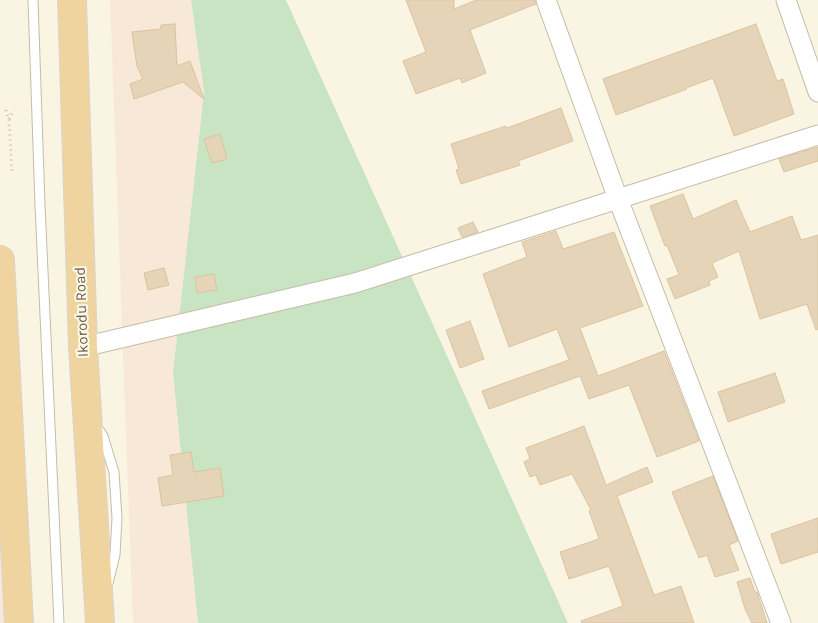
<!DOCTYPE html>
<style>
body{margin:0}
canvas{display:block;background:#f9f5e2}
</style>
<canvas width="818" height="623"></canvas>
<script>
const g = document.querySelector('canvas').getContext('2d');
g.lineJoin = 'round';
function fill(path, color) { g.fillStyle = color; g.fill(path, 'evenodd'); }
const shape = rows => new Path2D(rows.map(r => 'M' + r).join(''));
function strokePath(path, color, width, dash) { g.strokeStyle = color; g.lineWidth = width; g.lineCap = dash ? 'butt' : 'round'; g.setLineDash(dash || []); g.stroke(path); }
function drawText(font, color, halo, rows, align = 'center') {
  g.font = font + ' Karla,sans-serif'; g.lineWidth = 4; g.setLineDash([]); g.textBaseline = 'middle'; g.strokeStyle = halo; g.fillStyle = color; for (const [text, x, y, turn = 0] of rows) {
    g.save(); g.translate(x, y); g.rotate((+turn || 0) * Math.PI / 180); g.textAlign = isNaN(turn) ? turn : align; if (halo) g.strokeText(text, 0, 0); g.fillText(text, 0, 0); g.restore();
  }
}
fill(shape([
 [110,0,191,0,204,92,173,373,198,623,133,623],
 [0,499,9,623,0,623]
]), '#f8e8d7');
fill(shape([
 [191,0,286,0,568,623,198,623,173,373,204,92]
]), '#c9e4c3');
const building = shape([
 [406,0,454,0,454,9,476,0,535,0,536,4,470,30,486,73,462,83,460,78,416,94,403,61,426,52,406,0],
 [175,24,177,66,190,61,204,99,183,82,134,99,130,84,143,79,137,66,132,32,161,29,161,25,175,24],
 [756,24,777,81,783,79,794,114,734,136,713,78,686,88,687,89,616,115,603,79,756,24],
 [561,108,573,141,518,161,520,165,461,184,456,170,459,169,451,144,506,126,507,128,561,108],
 [220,134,227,159,212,163,204,139,220,134],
 [818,147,818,161,784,172,779,159,818,147],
 [683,194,693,219,736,200,750,232,792,216,801,240,818,235,818,329,816,330,807,304,760,319,739,251,712,263,718,277,709,281,710,285,675,299,667,279,679,275,667,245,665,246,650,206,683,194],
 [473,222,478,232,462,237,458,228,473,222],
 [556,231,563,249,614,232,643,306,580,328,598,376,664,351,699,441,657,457,629,385,589,399,580,376,489,409,482,391,569,360,557,329,509,347,483,274,527,257,522,242,556,231],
 [164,268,169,285,148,290,144,273,164,268],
 [214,274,217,290,197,293,195,277,214,274],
 [470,321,484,359,460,368,446,330,470,321],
 [775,373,785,402,728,422,718,392,775,373],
 [584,426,606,485,647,467,653,482,617,496,654,595,681,586,694,623,582,623,581,621,623,606,609,566,569,579,560,552,599,539,589,511,591,510,572,474,540,485,536,475,530,477,524,462,530,459,526,448,584,426],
 [191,452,194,472,220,468,224,496,162,506,158,478,173,475,170,455,191,452],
 [713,476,738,541,729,545,739,570,715,577,707,555,699,558,672,492,713,476],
 [818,518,818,552,781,564,771,534,818,518],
 [750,578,755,592,757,592,767,623,752,623,745,609,737,582,750,578]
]);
fill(building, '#e6d4b8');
strokePath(building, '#dcc39f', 1);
const service = shape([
 [33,0,40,205,59,623],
 [96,426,103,436,114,472,117,518,115,555,108,583]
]);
const minor = shape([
 [546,0,618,199,781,623],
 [786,0,818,92],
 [83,347,355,283,818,135]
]);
const trunk = shape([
 [72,0,83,347,100,623],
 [0,260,19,623]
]);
strokePath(service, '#c6bca8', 11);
strokePath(minor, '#c6bca8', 21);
strokePath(trunk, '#d9d5d0', 30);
strokePath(shape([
 [6,110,9,120,12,172],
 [9,119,14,110]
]), '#cfbda1', 3, [1, 4]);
strokePath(service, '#fff', 9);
strokePath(minor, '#fff', 19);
strokePath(trunk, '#efd4a0', 28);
drawText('15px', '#6e5f4c', '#fdf9e8', [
 ["Ikorodu Road",82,312,-92]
]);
</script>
